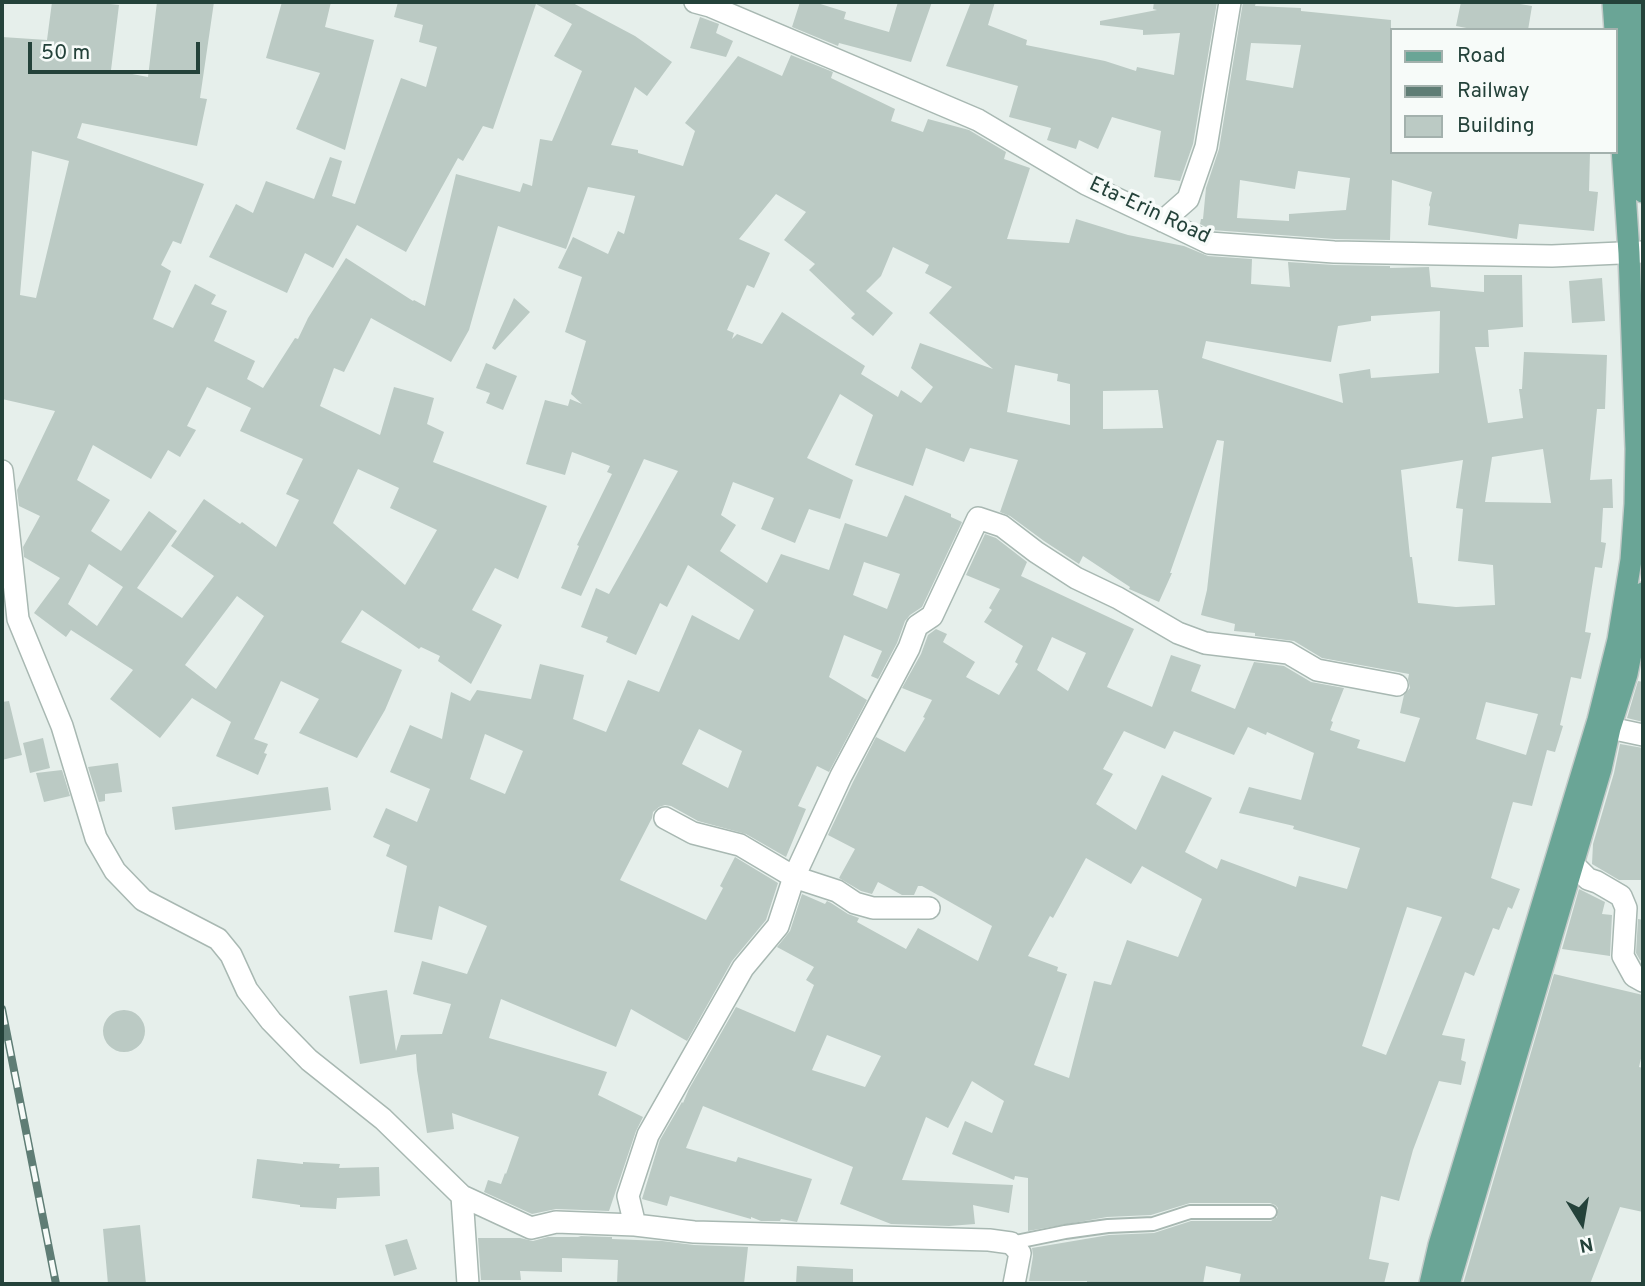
<!DOCTYPE html>
<style>
body{margin:0}
#map{position:relative;width:1645px;height:1286px;overflow:hidden;background:#e6efeb;font-family:Overpass,sans-serif}
canvas{display:block}
.frame{position:absolute;inset:0;border:4px solid #24423a;pointer-events:none}
.legend{position:absolute;left:1390px;top:28px;width:228px;height:126px;box-sizing:border-box;background:#f7fbf9;border:2px solid #a3b1ad;margin:0;padding:9px 12px;list-style:none;font-size:21px;color:#24423a}
.legend li{display:flex;align-items:center;gap:14px;height:35px}
.legend b{width:35px;border:2px solid #a3b1ad}
.north{position:absolute;left:1547px;top:1188px;width:70px;height:70px;-webkit-text-stroke:5px #f7fbf9;paint-order:stroke;rotate:169deg;font-size:19px;font-weight:700;line-height:28px;text-align:center;color:#24423a}
.north::after{content:'';display:block;margin:auto;width:24px;height:32px;background:#24423a;clip-path:polygon(50% 0,100% 100%,50% 72%,0 100%)}
.scale{position:absolute;left:28px;top:42px;width:172px;height:32px;box-sizing:border-box;border:4px solid #24423a;border-top:0;padding-left:9px;font-size:21px;line-height:24px;white-space:nowrap;color:#24423a;-webkit-text-stroke:5px #f7fbf9;paint-order:stroke}
</style>
<div id="map">
<canvas width="1645" height="1286"></canvas>
<div class="frame"></div>
<ul class="legend">
<li><b style="height:9px;background:#6aa596"></b>Road</li>
<li><b style="height:9px;background:#5f7d75"></b>Railway</li>
<li><b style="height:19px;background:#bbcac4"></b>Building</li>
</ul>
<div class="north">N</div>
<div class="scale">50 m</div>
</div>
<script>
const g = document.querySelector('canvas').getContext('2d');
g.lineJoin = 'round';
function fill(path, color) { g.fillStyle = color; g.fill(path, 'evenodd'); }
const shape = rows => new Path2D(rows.map(r => 'M' + r).join(''));
function strokePath(path, color, width, dash) { g.strokeStyle = color; g.lineWidth = width; g.lineCap = dash ? 'butt' : 'round'; g.setLineDash(dash || []); g.stroke(path); }
function drawText(font, color, halo, rows, align = 'center') {
  g.font = font + ' Overpass,sans-serif'; g.lineWidth = 7; g.setLineDash([]); g.textBaseline = 'middle'; g.strokeStyle = halo; g.fillStyle = color; for (const [text, x, y, turn = 0] of rows) {
    g.save(); g.translate(x, y); g.rotate((+turn || 0) * Math.PI / 180); g.textAlign = isNaN(turn) ? turn : align; if (halo) g.strokeText(text, 0, 0); g.fillText(text, 0, 0); g.restore();
  }
}
fill(shape([
 [52,2,92,2,119,5,111,70,148,77,157,2,214,2,200,98,207,99,197,146,82,123,77,138,204,184,181,244,173,241,161,265,171,271,153,319,173,328,195,284,216,295,211,304,227,311,214,341,255,361,247,379,263,388,295,338,298,339,308,318,346,258,413,301,414,300,425,306,456,174,520,192,523,183,532,186,540,139,552,141,582,71,554,56,572,24,536,4,493,129,483,126,463,161,458,158,406,252,357,225,333,268,305,253,287,293,209,257,236,204,253,213,266,181,314,199,330,157,342,161,332,196,355,204,401,78,426,87,437,47,419,42,423,25,394,17,398,2,571,2,635,36,672,62,647,96,635,87,611,145,638,150,638,153,683,166,695,131,685,123,738,56,782,76,791,55,833,72,831,78,895,109,891,121,923,132,928,119,969,130,1006,152,1004,159,1030,168,1007,239,1069,243,1076,219,1128,235,1184,246,1208,256,1252,259,1251,284,1290,287,1288,262,1334,265,1390,266,1390,268,1429,267,1431,287,1484,292,1484,275,1522,275,1523,327,1488,330,1489,347,1475,347,1488,423,1523,418,1519,389,1522,389,1524,352,1607,355,1605,409,1597,409,1590,480,1612,479,1613,508,1603,508,1601,542,1606,543,1602,568,1595,567,1585,632,1591,633,1581,679,1571,677,1560,725,1563,726,1555,752,1547,750,1532,806,1513,802,1491,878,1520,889,1512,909,1508,907,1499,930,1493,928,1474,976,1465,972,1442,1035,1465,1039,1461,1060,1466,1062,1461,1085,1439,1081,1413,1150,1399,1201,1381,1196,1369,1259,1389,1263,1384,1284,1239,1284,1241,1274,1206,1266,1203,1284,1087,1284,1087,1281,1029,1281,1033,1256,1032,1248,1109,1235,1154,1233,1191,1221,1271,1221,1277,1217,1278,1208,1275,1205,1270,1203,1190,1203,1151,1215,1107,1217,1028,1231,1028,1178,1015,1176,1014,1180,952,1154,965,1121,992,1133,1004,1101,972,1081,948,1128,926,1117,902,1180,1013,1185,1009,1213,973,1205,975,1224,949,1226,891,1224,840,1204,853,1167,703,1106,686,1148,736,1162,738,1157,812,1179,797,1222,781,1219,780,1221,761,1221,751,1217,751,1219,670,1196,667,1206,642,1199,660,1140,682,1102,683,1103,689,1089,736,1007,795,1032,814,985,806,980,814,967,777,947,790,931,802,894,825,904,827,901,831,903,848,914,859,918,857,922,906,949,918,928,978,961,992,926,922,886,918,886,914,895,902,895,878,882,872,894,861,891,839,878,855,849,828,835,853,782,876,737,905,752,925,718,923,717,932,700,902,688,921,654,928,635,936,629,947,634,943,642,975,662,966,677,999,695,1018,664,1015,662,1023,646,984,622,992,610,989,608,1000,589,966,575,985,534,996,538,1027,562,1021,576,1134,629,1107,687,1152,707,1171,655,1201,665,1191,691,1235,709,1254,662,1284,666,1311,682,1344,688,1331,721,1333,722,1330,730,1360,740,1357,748,1405,762,1420,718,1400,713,1404,695,1410,688,1408,679,1409,674,1322,658,1294,641,1255,636,1255,633,1234,631,1235,624,1201,615,1207,590,1224,441,1217,440,1170,573,1172,573,1159,602,1129,589,1130,587,1083,556,1079,564,1044,541,1010,516,1000,512,1018,460,970,448,964,462,926,448,913,486,855,465,873,415,840,394,807,458,853,480,840,519,809,509,795,543,761,529,774,498,733,482,721,515,736,525,720,551,767,583,781,554,829,570,845,523,887,537,905,495,951,514,951,517,962,522,922,607,910,615,905,621,897,643,878,679,871,676,882,651,844,635,829,677,867,700,829,772,817,766,798,806,806,809,786,857,746,834,698,821,671,806,665,805,659,807,653,812,652,818,620,880,706,920,723,888,720,886,735,857,778,883,766,920,732,961,687,1041,631,1009,616,1047,501,999,489,1038,607,1072,598,1095,643,1117,636,1131,609,1211,556,1209,532,1214,484,1192,488,1180,501,1184,505,1173,506,1174,519,1137,452,1113,454,1129,427,1133,417,1070,416,1054,360,1064,349,996,387,990,396,1051,401,1035,442,1034,451,1004,413,994,422,961,467,974,487,926,439,906,432,940,394,932,407,866,386,856,390,845,373,837,386,808,417,822,430,789,390,772,410,725,442,739,451,692,470,701,477,690,531,699,540,664,584,675,573,719,606,732,628,680,659,692,692,615,739,640,754,610,688,565,667,607,660,603,636,655,606,642,608,637,581,627,596,588,609,594,678,471,644,459,581,596,561,588,579,546,577,545,612,474,607,472,610,466,572,452,565,475,526,464,545,400,568,406,570,399,582,404,571,394,586,341,565,332,582,277,558,268,573,237,608,254,618,231,624,234,635,196,588,187,566,249,498,226,469,330,451,362,371,318,344,372,334,368,320,406,380,435,394,387,434,398,427,424,444,432,433,462,547,506,518,579,495,568,472,610,502,625,471,684,438,661,440,656,421,647,419,649,362,610,341,642,402,670,385,710,357,758,299,733,319,699,281,681,254,739,268,744,264,753,267,754,258,775,216,756,231,722,192,698,160,738,110,699,133,670,71,630,66,637,34,613,60,578,24,557,23,547,40,516,19,506,17,490,55,411,2,399,2,37,47,40],
 [32,151,69,161,36,298,20,295],
 [776,194,806,212,784,240,815,264,809,270,855,314,851,318,873,336,893,313,866,291,881,276,893,247,929,265,925,273,952,287,929,313,993,369,920,343,911,368,933,387,921,403,901,390,898,397,861,374,865,366,782,312,762,344,737,334,732,339,734,333,727,330,747,285,754,288,770,253,739,239],
 [1440,311,1439,373,1371,378,1370,369,1339,374,1343,403,1202,358,1206,341,1331,362,1338,326,1371,321,1371,316],
 [1015,365,1058,374,1057,381,1070,384,1070,425,1007,412],
 [207,387,251,408,240,431,303,459,286,494,299,500,276,547,242,522,240,524,204,499,171,546,214,576,182,618,137,588,177,531,149,511,121,551,91,531,110,500,77,480,93,445,151,479,168,450,180,457,196,430,187,426],
 [1158,390,1163,428,1103,429,1103,391],
 [1543,449,1551,503,1485,502,1492,457],
 [1463,460,1456,508,1463,509,1458,561,1493,565,1495,605,1456,607,1418,603,1412,557,1410,557,1401,470],
 [358,469,399,488,390,508,437,530,405,585,333,523],
 [864,562,900,574,887,609,853,595],
 [89,564,123,587,97,626,68,604],
 [237,596,264,616,216,689,185,665],
 [1052,637,1086,653,1068,691,1037,670],
 [1486,702,1538,714,1526,755,1476,739],
 [1248,727,1266,735,1267,732,1314,753,1301,800,1249,787,1239,813,1294,826,1293,829,1360,848,1347,889,1299,876,1296,887,1221,859,1217,869,1185,852,1212,798,1162,775,1136,830,1096,804,1113,774,1103,769,1124,731,1165,749,1174,731,1234,755],
 [699,729,742,751,728,788,682,764],
 [485,734,523,751,505,794,470,779],
 [1086,858,1131,884,1142,866,1202,899,1178,957,1127,940,1111,985,1094,981,1069,1078,1034,1065,1067,974,1057,971,1058,967,1028,956,1050,916,1053,918],
 [1407,907,1442,917,1386,1055,1362,1046],
 [827,1035,881,1056,865,1087,812,1070],
 [282,2,331,2,325,27,374,40,345,150,296,129,320,73,266,58],
 [800,2,814,2,846,12,844,19,889,32,898,2,932,2,911,62,839,43,838,46,792,27],
 [971,2,995,2,988,25,1027,40,1026,45,1105,61,1136,71,1137,67,1174,75,1180,33,1143,35,1143,30,1100,25,1100,21,1157,10,1153,9,1154,2,1217,2,1193,144,1180,181,1154,177,1161,131,1112,117,1098,149,1079,140,1076,149,1047,140,1051,128,1009,117,1018,86,946,66],
 [1243,2,1256,2,1255,6,1301,8,1301,11,1391,20,1391,152,1590,152,1589,191,1598,192,1594,231,1519,224,1517,239,1428,225,1430,207,1429,205,1432,192,1392,180,1390,240,1335,239,1212,230,1200,224,1201,219,1203,219,1206,188,1219,149],
 [1251,43,1301,45,1293,88,1246,80],
 [1298,171,1350,178,1346,210,1289,214,1289,221,1237,218,1240,180,1295,189],
 [1461,2,1508,2,1532,6,1528,30,1477,30,1456,26],
 [700,17,719,24,716,33,733,41,726,57,690,48],
 [1602,278,1605,321,1572,323,1569,281],
 [514,298,530,312,495,350,492,348],
 [486,363,517,376,503,410,486,403,490,393,476,388],
 [1638,681,1643,682,1643,722,1627,718],
 [9,701,22,755,2,760,2,702],
 [43,738,50,768,30,773,23,743],
 [1620,744,1643,748,1643,880,1619,880,1592,864,1593,844,1614,773],
 [118,763,122,792,105,794,105,801,99,802,88,767],
 [62,770,70,796,44,802,36,773],
 [328,787,331,810,175,830,172,807],
 [1579,889,1605,902,1602,914,1612,915,1610,956,1562,949],
 [1638,919,1643,920,1643,961,1640,960,1636,953],
 [1554,974,1643,995,1643,1050,1639,1067,1643,1068,1643,1212,1620,1207,1590,1284,1463,1284],
 '103 1031a21 21 0 1 1 42 0a21 21 0 1 1-42 0Z',
 [257,1159,303,1164,303,1162,340,1164,339,1168,379,1167,380,1196,337,1198,336,1209,300,1207,300,1205,252,1198],
 [140,1225,146,1284,108,1284,103,1229],
 [578,1236,612,1237,612,1239,662,1241,694,1245,748,1247,744,1284,617,1284,618,1260,562,1258,562,1272,520,1271,521,1280,481,1280,478,1238,520,1238,533,1241,548,1237,581,1237],
 [407,1239,417,1269,394,1276,385,1245],
 [797,1266,853,1269,853,1284,796,1284]
]), '#bbcac4');
const lane = shape([
 [1011,1243,1065,1232,1108,1226,1153,1224,1190,1212,1270,1212]
]);
const street = shape([
 [695,2,710,6,978,120,1086,184,1209,243,1334,252,1439,254,1552,256,1643,252],
 [1163,221,1188,199,1206,147,1230,2],
 [2,471,18,619,62,726,96,838,115,871,143,900,218,939,231,955,247,990,271,1021,309,1060,383,1119,462,1196,531,1228,556,1222,635,1225,694,1232,989,1240,1011,1243,1020,1253,1014,1284],
 [1610,728,1643,735],
 [665,818,693,833,740,845,794,877,837,891,855,903,873,908,929,908],
 [1573,864,1588,879,1597,882,1621,896,1626,908,1623,956,1634,976,1643,981],
 [462,1196,468,1284],
 [635,1225,628,1196,648,1135,743,968,778,926,794,877,841,776,909,648,917,626,932,616,978,518,1002,526,1036,552,1076,578,1118,598,1178,633,1205,643,1288,653,1317,670,1397,685]
]);
const primary = shape([
 [1613,2,1615,30],
 [1631,2,1643,192],
 [1430,1284,1439,1245,1598,720,1618,640,1631,560,1635,504,1636,449,1629,253,1615,42],
 [1449,1284,1601,769,1610,728,1627,674,1643,593]
]);
strokePath(lane, '#a8b8b2', 16);
strokePath(street, '#a8b8b2', 24);
strokePath(primary, '#c2cac8', 24);
strokePath(lane, '#fff', 12);
strokePath(street, '#fff', 21);
strokePath(primary, '#6aa596', 21);
const rail = shape([
 [2,1009,56,1284]
]);
strokePath(rail, '#5f7d75', 8);
strokePath(rail, '#f7fbf9', 5, [16]);
drawText('21px', '#24423a', '#f7fbf9', [
 ["Eta-Erin Road",1149,212,25]
]);
</script>
